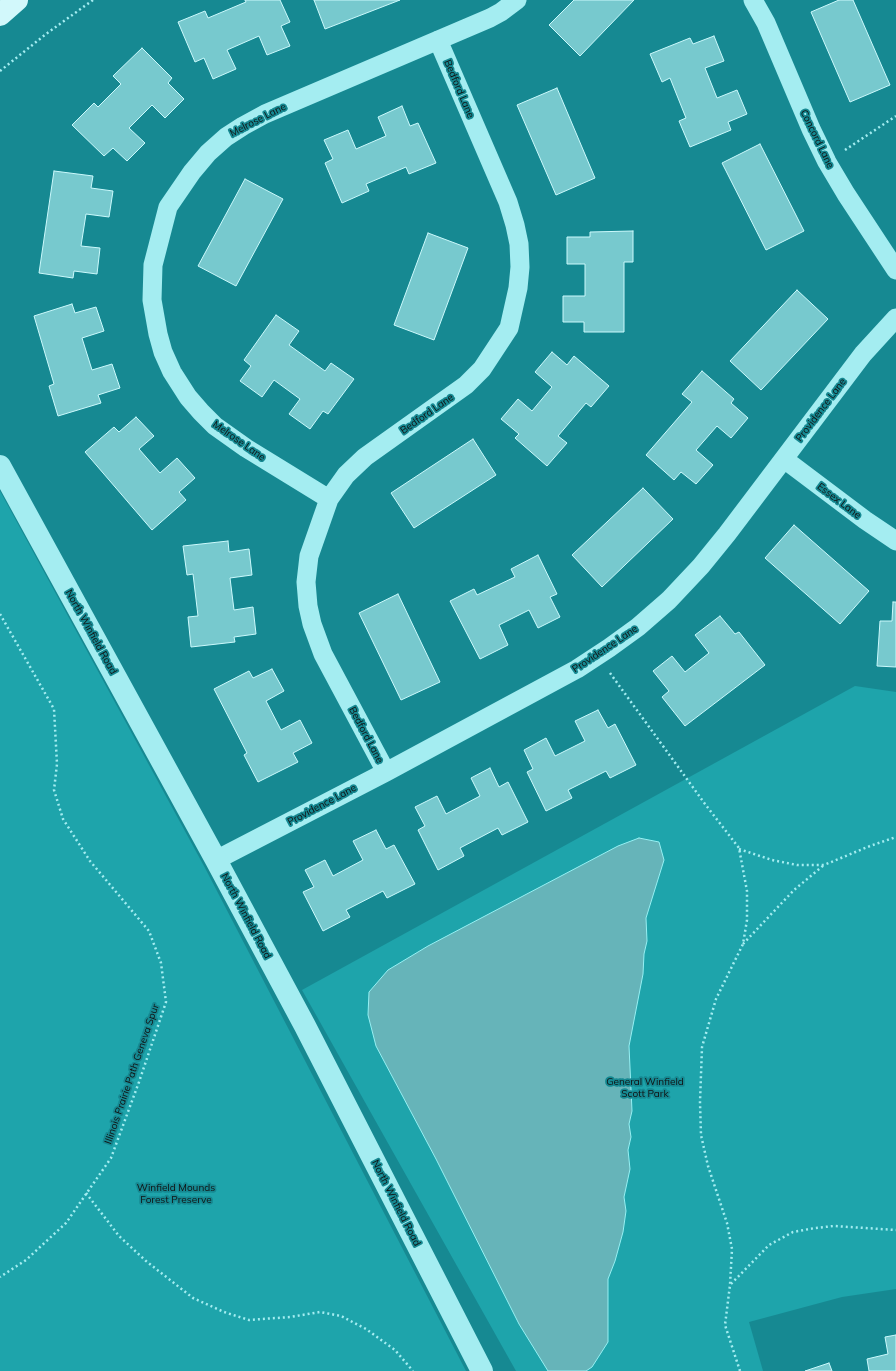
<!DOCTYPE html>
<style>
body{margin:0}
canvas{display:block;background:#168992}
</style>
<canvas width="896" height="1371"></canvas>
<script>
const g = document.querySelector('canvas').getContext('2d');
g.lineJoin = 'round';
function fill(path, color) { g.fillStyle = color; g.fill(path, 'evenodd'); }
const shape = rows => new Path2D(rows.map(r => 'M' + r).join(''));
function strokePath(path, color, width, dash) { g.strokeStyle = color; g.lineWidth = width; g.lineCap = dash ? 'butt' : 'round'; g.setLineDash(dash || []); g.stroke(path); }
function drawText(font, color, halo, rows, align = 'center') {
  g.font = font + ' Mulish,sans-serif'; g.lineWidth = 3.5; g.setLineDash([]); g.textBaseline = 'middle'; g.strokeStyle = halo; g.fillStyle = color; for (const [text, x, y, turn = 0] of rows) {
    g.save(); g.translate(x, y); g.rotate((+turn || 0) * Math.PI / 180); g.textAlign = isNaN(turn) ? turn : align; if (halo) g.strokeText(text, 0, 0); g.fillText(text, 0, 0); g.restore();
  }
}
fill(shape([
 [0,491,205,868,466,1371,0,1371],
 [855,686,896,692,896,1289,842,1297,749,1322,763,1371,516,1371,302,990]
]), '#1ea4ab');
const water = shape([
 [639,838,659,842,664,860,646,918,647,941,644,954,643,974,629,1046,632,1111,629,1124,631,1137,628,1150,630,1169,624,1197,626,1211,623,1232,615,1261,608,1279,608,1342,592,1367,586,1371,548,1371,519,1324,436,1159,376,1046,368,1015,369,992,388,970,428,946,618,846,639,838]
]);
fill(water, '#66b4b9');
strokePath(water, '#96f0f3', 1);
const building = shape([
 [245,0,280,0,290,22,281,26,290,46,267,55,259,36,227,50,236,69,213,79,204,58,195,62,178,22,205,11,208,18,246,2,245,0],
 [314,0,400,0,325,29,314,0],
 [574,0,634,0,580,56,549,25,574,0],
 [839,0,853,0,890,85,850,102,811,12,839,0],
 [714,36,724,61,705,68,717,98,737,90,747,114,728,122,731,130,690,147,679,121,686,118,670,78,662,82,650,54,690,38,693,44,714,36],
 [142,48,172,78,168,83,184,99,165,118,152,105,129,128,145,143,127,161,113,148,104,156,72,125,94,103,98,107,121,84,113,76,142,48],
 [557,88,595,178,556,195,517,105,557,88],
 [402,106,410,126,418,123,436,163,409,174,406,167,366,184,369,191,342,203,325,163,333,159,324,140,348,130,356,149,386,136,378,117,402,106],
 [760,144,804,231,766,250,722,163,760,144],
 [54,171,93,176,91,188,113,191,109,217,86,214,81,246,100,248,97,274,74,271,73,278,39,273,54,171],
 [245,179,283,199,236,286,198,266,245,179],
 [633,231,633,262,624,262,624,332,584,332,584,322,563,322,563,296,585,296,585,264,567,264,567,237,590,237,590,232,633,231],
 [428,233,468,248,434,340,394,325,428,233],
 [797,290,828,319,761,390,730,361,797,290],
 [72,304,75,313,96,307,104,331,82,338,92,370,112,364,120,388,98,395,101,403,58,416,49,386,54,384,34,316,72,304],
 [276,315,299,331,289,345,325,371,331,363,354,379,328,414,323,411,310,429,289,414,300,399,274,380,262,397,240,381,251,366,244,360,276,315],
 [552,352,567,365,574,356,609,386,591,407,586,403,558,436,567,443,547,466,515,438,519,434,501,419,518,399,532,411,552,387,535,372,552,352],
 [702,371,734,399,731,403,748,418,731,438,717,426,696,450,713,465,696,484,681,472,674,480,646,455,692,402,682,394,702,371],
 [136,417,154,436,139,449,160,473,177,458,195,478,179,492,186,500,152,530,85,452,114,427,119,432,136,417],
 [473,439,496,475,414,528,391,493,473,439],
 [643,488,673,519,602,587,572,555,643,488],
 [794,525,869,591,840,624,765,558,794,525],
 [228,541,229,552,249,549,252,575,230,578,234,610,253,607,256,634,234,637,235,642,191,647,188,617,198,616,193,574,187,575,183,546,228,541],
 [538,555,557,594,550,597,560,617,538,628,529,610,499,625,508,645,480,659,450,601,474,589,477,595,515,577,511,569,538,555],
 [398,594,440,682,401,700,359,613,398,594],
 [893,602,896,602,896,667,877,666,880,621,892,621,893,602],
 [720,616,735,634,739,632,765,665,685,726,662,697,669,691,653,671,672,656,685,672,709,653,695,635,720,616],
 [272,669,284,691,266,701,281,730,300,720,312,743,293,753,298,762,258,782,244,755,247,753,214,689,249,671,253,678,272,669],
 [598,710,608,728,615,724,636,765,610,778,606,771,568,790,572,798,546,811,527,772,533,769,524,750,546,738,555,756,585,741,575,721,598,710],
 [490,768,499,787,508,782,528,822,502,835,498,828,460,848,464,856,438,870,418,830,425,826,415,807,437,796,446,814,480,796,471,778,490,768],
 [376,830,386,849,394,845,415,884,387,898,383,891,346,910,350,917,323,931,303,892,314,887,305,870,325,860,333,876,363,860,353,841,376,830],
 [896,1335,896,1371,869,1371,867,1359,888,1354,885,1337,896,1335],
 [829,1363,832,1371,805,1371,829,1363]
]);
fill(building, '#77c9ce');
strokePath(building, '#cbf9fc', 1);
strokePath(shape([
 [0,71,46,34,93,0],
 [845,150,896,116],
 [0,614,54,709,57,764,54,790,63,819,90,861,149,931,161,963,166,1002,139,1082,111,1158,66,1223,26,1260,0,1277],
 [610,673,705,804,739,848,747,891,747,920,743,944,716,999,702,1047,700,1102,701,1135,708,1166,727,1223,732,1249,730,1285,725,1325,740,1371],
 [739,849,772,860,797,865,824,865,870,846,896,837],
 [743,944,794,890,824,865],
 [86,1193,119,1236,146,1261,193,1298,224,1312,249,1320,290,1317,320,1312,341,1316,366,1329,395,1350,413,1371],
 [731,1284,769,1245,793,1232,815,1228,834,1226,896,1230]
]), '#a4edf1', 2.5, [2, 3]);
strokePath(shape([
 [753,0,766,23,811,129,827,162,846,194,896,270],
 [784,459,865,520,896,541],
 [329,499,246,448,215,426,201,412,188,397,172,372,163,352,158,334,152,300,153,265,168,207,192,172,208,153,226,137,243,126,265,114,490,18,501,12,517,0],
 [386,772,323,654,312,624,308,606,306,582,309,556,329,499,346,475,365,457,466,385,482,369,509,328,518,288,520,267,519,244,515,225,508,202,438,40],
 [216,860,386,772,577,669,609,648,638,627,669,600,701,566,727,534,863,354,896,318]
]), '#a4edf1', 19);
strokePath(shape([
 [0,466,216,860,305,1026,482,1371]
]), '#a4edf1', 22);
strokePath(shape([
 [0,15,17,0]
]), '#d2f8fb', 22);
drawText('10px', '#111', '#168992', [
 ["Bedford Lane",459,89,67],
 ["Melrose Lane",258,120,-27],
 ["Concord Lane",817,139,64],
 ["Providence Lane",821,410,-53],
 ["Bedford Lane",427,414,-35],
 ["Melrose Lane",239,441,35],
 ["Essex Lane",839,501,37],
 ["North Winfield Road",91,632,61],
 ["Providence Lane",605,649,-34],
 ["Bedford Lane",366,735,62],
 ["Providence Lane",322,805,-28],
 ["North Winfield Road",246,916,62],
 ["Illinois Prairie Path Geneva Spur",132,1074,-71],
 ["North Winfield Road",396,1203,63]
]);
drawText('10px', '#111', '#168992', [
 ["General Winfield",645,1082],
 ["Scott Park",645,1094],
 ["Winfield Mounds",176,1188],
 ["Forest Preserve",176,1200]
]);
</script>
